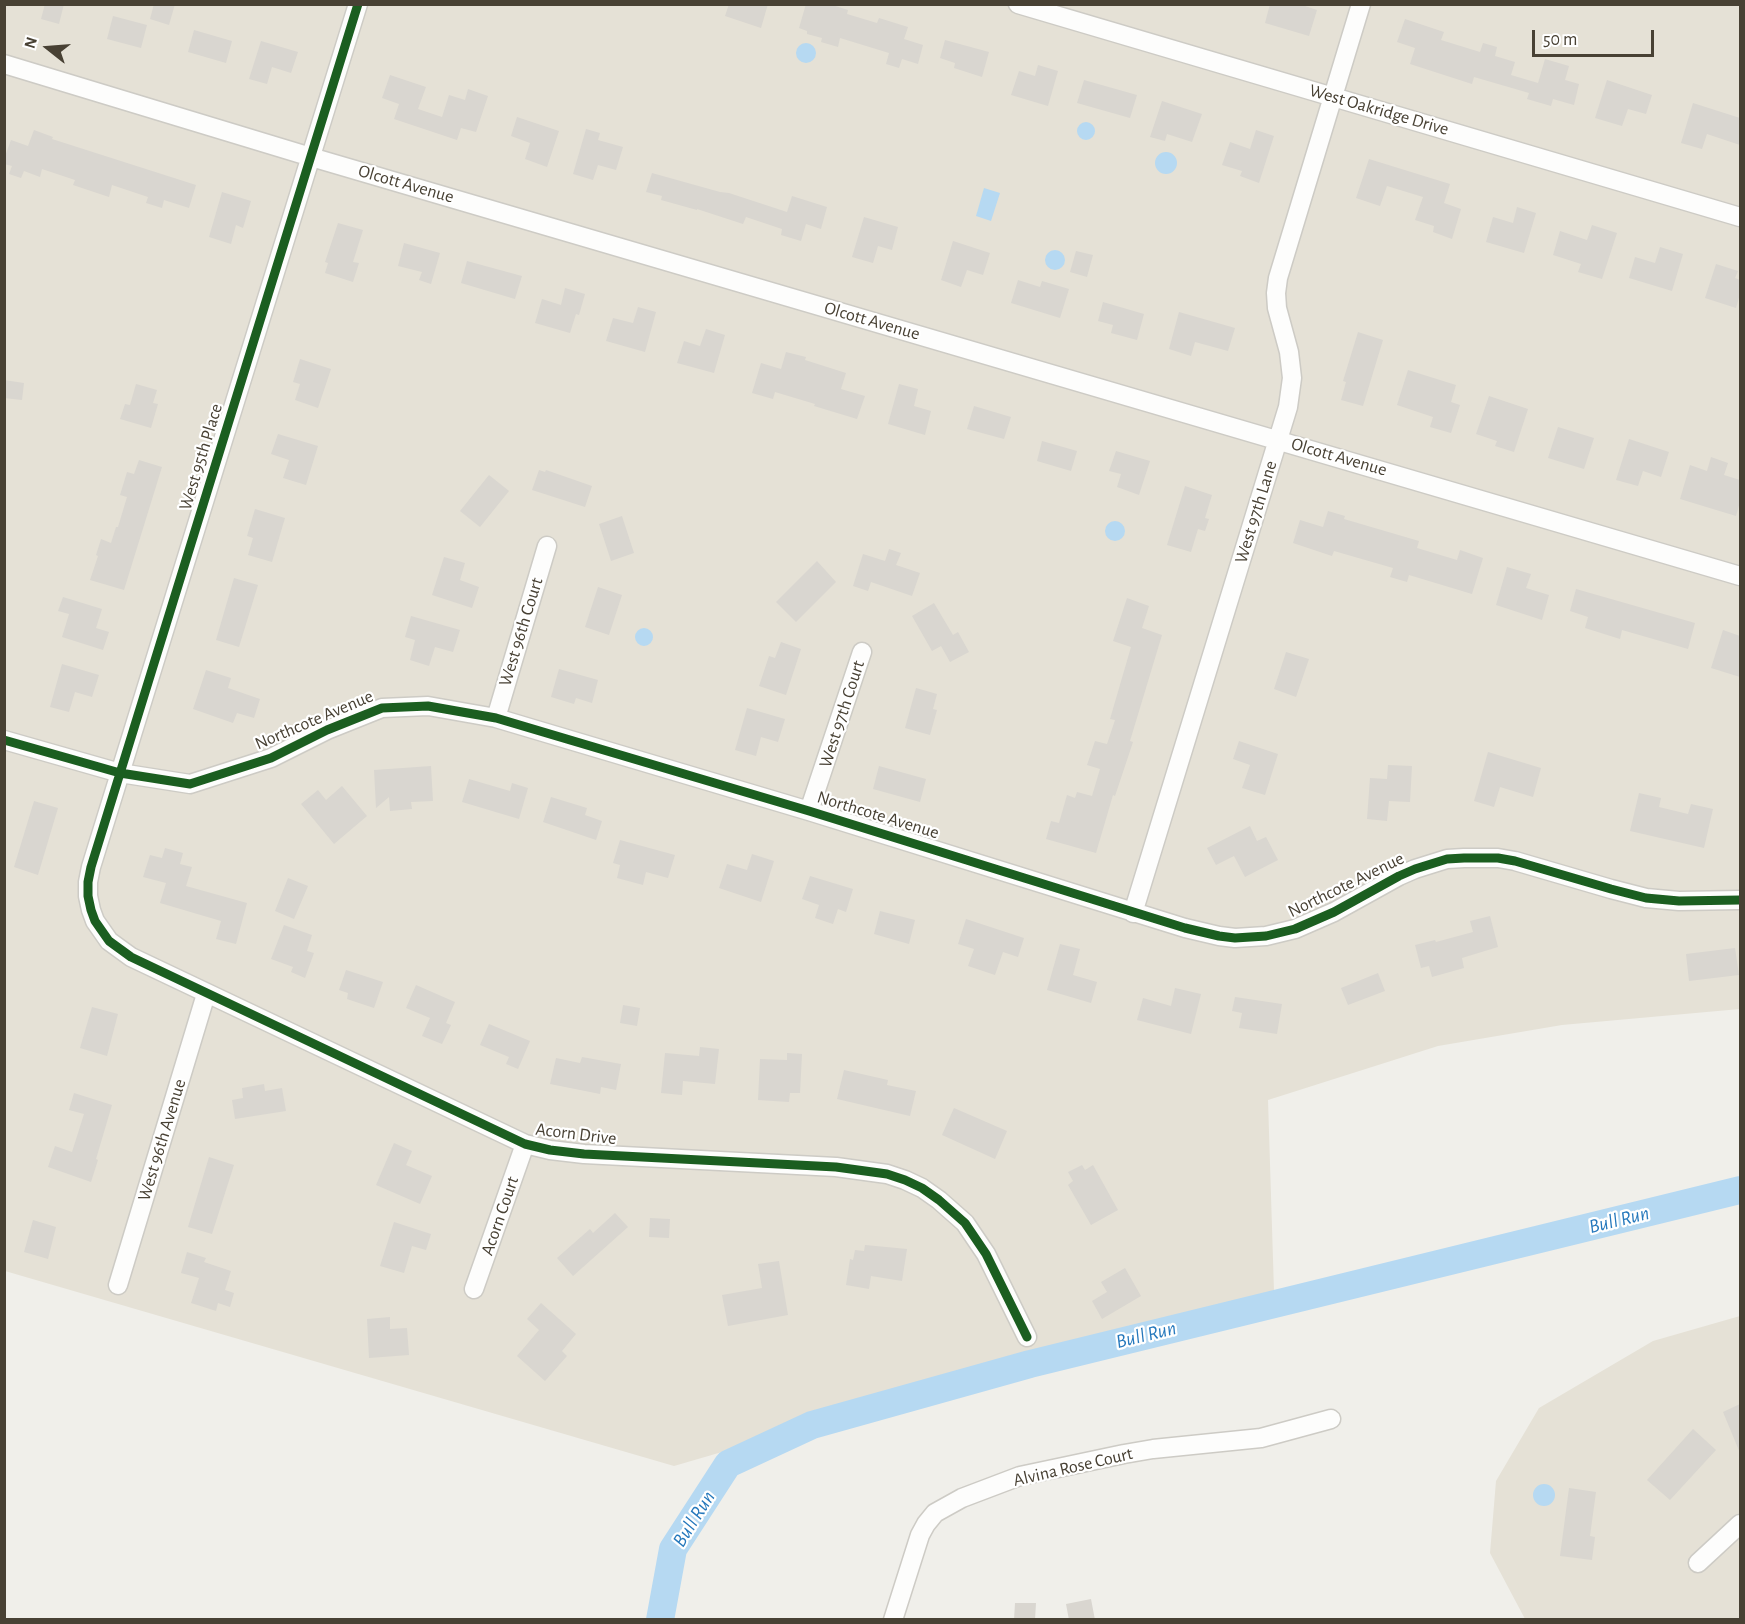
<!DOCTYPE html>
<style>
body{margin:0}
#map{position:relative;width:1745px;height:1624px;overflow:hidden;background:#f0efea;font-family:"Alegreya Sans",sans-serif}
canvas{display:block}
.frame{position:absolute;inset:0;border:6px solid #484134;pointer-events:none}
.north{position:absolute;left:18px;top:18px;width:60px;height:60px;-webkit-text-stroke:4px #fff;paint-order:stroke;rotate:287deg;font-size:16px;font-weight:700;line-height:24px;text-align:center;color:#484134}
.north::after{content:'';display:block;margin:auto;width:21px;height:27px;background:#484134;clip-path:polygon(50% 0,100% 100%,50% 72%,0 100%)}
.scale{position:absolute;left:1532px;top:30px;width:122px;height:27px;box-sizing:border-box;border:3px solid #484134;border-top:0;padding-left:8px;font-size:18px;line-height:21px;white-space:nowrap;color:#484134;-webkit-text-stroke:4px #fff;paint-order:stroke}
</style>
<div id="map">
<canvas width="1745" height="1624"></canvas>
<div class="frame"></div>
<div class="north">N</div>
<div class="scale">50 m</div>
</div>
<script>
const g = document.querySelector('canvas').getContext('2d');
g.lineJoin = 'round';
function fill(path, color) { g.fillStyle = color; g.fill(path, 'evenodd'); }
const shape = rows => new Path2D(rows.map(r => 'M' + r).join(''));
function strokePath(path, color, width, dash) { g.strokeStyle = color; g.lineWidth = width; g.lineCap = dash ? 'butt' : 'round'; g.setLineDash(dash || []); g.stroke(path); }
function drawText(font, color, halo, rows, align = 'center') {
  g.font = font + ' "Alegreya Sans",sans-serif'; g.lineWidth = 4.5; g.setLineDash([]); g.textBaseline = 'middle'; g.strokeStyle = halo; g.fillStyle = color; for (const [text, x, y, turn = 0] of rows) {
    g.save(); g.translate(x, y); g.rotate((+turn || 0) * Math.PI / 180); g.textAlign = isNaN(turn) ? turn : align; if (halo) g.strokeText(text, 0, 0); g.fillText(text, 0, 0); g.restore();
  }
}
fill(shape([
 [4,5,1740,5,1740,1009,1562,1025,1438,1046,1268,1100,1274,1291,674,1466,5,1271],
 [1740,1316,1740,1619,1525,1619,1490,1553,1496,1481,1539,1408,1653,1341]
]), '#e5e1d6');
fill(shape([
 '796 53a10 10 0 1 1 20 0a10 10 0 1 1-20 0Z',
 '1077 131a9 9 0 1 1 18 0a9 9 0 1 1-18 0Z',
 '1155 163a11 11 0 1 1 22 0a11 11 0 1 1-22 0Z',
 [984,188,1000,193,991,221,976,216],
 '1045 260a10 10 0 1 1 20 0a10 10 0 1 1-20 0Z',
 '1105 531a10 10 0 1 1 20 0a10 10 0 1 1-20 0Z',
 '635 637a9 9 0 1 1 18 0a9 9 0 1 1-18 0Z',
 '1533 1495a11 11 0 1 1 22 0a11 11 0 1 1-22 0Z'
]), '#b6d9f2');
strokePath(shape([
 [660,1620,673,1549,728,1464,812,1425,1030,1364,1740,1190]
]), '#b6d9f2', 28);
fill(shape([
 [45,4,64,4,59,24,41,19],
 [154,4,175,4,169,25,150,19],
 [729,4,768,4,761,28,725,16],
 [806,4,829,4,848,10,847,14,877,23,879,18,908,27,904,39,923,45,918,64,902,59,899,68,886,64,889,53,840,38,838,47,821,42,822,38,807,34,807,31,799,28],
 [1270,4,1299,4,1317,10,1309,36,1265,23],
 [113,16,147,25,141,48,107,39],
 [1405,19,1444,32,1441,40,1480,52,1483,43,1497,47,1495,56,1515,62,1511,75,1538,83,1545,59,1569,66,1565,80,1579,84,1574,105,1553,99,1551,106,1527,99,1529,93,1474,77,1472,84,1410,64,1415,48,1397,42],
 [194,30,232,41,226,63,188,52],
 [945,40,989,52,982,77,954,68,955,63,940,58],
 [261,41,298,52,291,73,272,67,267,84,249,79],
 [1038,65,1058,71,1048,106,1011,95,1019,71,1035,76],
 [390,75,426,87,418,109,442,117,449,95,465,100,468,89,488,96,476,132,461,128,457,140,394,119,399,104,382,98],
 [1084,80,1137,95,1130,118,1077,103],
 [1607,80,1652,95,1646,114,1628,109,1622,126,1595,118],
 [1162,101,1202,114,1192,142,1167,134,1165,141,1150,137],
 [1693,103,1740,118,1740,145,1707,134,1702,149,1681,143],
 [517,117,559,131,547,167,525,159,530,143,511,136],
 [586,129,600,133,598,140,623,147,616,170,598,165,593,180,573,174],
 [34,130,53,137,52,139,196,185,189,208,164,200,162,208,146,203,148,197,112,185,109,197,73,185,75,180,42,169,40,177,24,171,21,178,9,174,12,166,4,164,4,159,11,140,28,146],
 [1256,130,1274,136,1259,183,1240,176,1242,171,1222,165,1230,142,1250,149],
 [1369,159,1450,184,1444,203,1461,209,1452,239,1433,232,1434,226,1415,220,1423,197,1387,186,1380,206,1356,198],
 [652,173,720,192,729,193,787,212,792,196,827,207,821,229,806,224,801,241,781,235,782,229,746,217,743,224,697,209,697,210,661,200,662,196,646,192],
 [222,192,251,201,243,228,236,225,231,244,209,237],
 [1517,207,1536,213,1524,253,1486,242,1493,217,1513,223],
 [864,217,898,227,892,250,878,246,873,263,852,257],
 [338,223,363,230,353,262,359,263,353,282,325,273,328,263,325,262],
 [1592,225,1617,233,1602,279,1578,272,1581,264,1553,255,1560,231,1587,240],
 [953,241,990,253,983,275,967,270,961,287,941,280],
 [404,243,440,253,431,284,419,280,422,272,398,266],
 [1660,247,1683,254,1672,291,1629,278,1635,257,1655,263],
 [1076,251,1093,255,1087,277,1070,272],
 [467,261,522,276,515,299,461,283],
 [1716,264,1738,271,1735,278,1740,280,1740,294,1736,308,1705,298],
 [1018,280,1040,287,1042,281,1069,289,1060,318,1011,303],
 [565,288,585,294,579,315,576,314,570,333,535,323,542,299,561,305],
 [1103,302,1144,314,1137,340,1111,333,1113,325,1098,321],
 [638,307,656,312,645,352,606,341,613,318,633,323],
 [1179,312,1235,328,1228,351,1195,342,1191,356,1169,349],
 [706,329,725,335,714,373,677,363,684,341,700,346],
 [1358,332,1383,340,1363,406,1341,400,1346,382,1343,381],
 [786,352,806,357,805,360,846,373,841,389,865,396,857,419,814,406,815,404,775,392,773,399,752,393,761,363,781,369],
 [300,359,331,369,318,408,295,400,300,384,293,382],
 [1408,370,1456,385,1451,402,1460,405,1451,433,1430,427,1433,417,1397,405],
 [4,380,24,383,22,400,4,398],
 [136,384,157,390,153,403,158,404,151,428,120,419,125,404,130,405],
 [899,384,918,389,914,406,931,411,925,435,888,424],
 [1489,396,1528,409,1514,452,1495,446,1497,441,1476,434],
 [974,406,1011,417,1004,439,967,429],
 [1558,427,1594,438,1584,469,1548,458],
 [278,434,318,446,306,485,283,478,289,460,271,454],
 [1629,439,1669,452,1661,477,1643,471,1638,486,1616,480],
 [1042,441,1077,451,1071,471,1037,461],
 [1116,451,1150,461,1139,495,1117,487,1121,474,1109,471],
 [1711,457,1728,463,1724,475,1740,480,1740,502,1736,516,1680,499,1690,465,1707,471],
 [139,460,162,467,124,590,90,580,98,556,96,555,101,539,111,543,116,527,118,527,127,497,120,495,127,472,134,474],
 [539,470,545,472,546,470,592,486,585,507,532,490],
 [489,475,509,491,480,527,460,511],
 [1185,486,1212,495,1205,518,1209,519,1205,531,1198,529,1191,552,1167,545],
 [255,509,285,518,272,562,248,555,253,538,247,536],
 [1328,511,1345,516,1344,519,1419,541,1417,548,1457,560,1460,550,1483,558,1472,594,1409,575,1407,582,1390,577,1393,568,1334,551,1332,556,1293,543,1300,520,1323,527],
 [622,516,634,553,611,561,599,524],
 [889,549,901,553,896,565,920,573,912,596,871,582,868,591,853,586,863,554,885,561],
 [444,557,465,563,460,580,479,587,472,608,432,595],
 [817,561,836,582,796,622,776,602],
 [1507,567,1531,574,1526,588,1549,595,1542,620,1496,605],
 [234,578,258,585,239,647,216,640],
 [598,587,622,595,609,635,585,627],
 [1576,589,1695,623,1688,649,1622,630,1620,639,1585,628,1588,617,1570,611],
 [63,597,102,609,96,628,109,632,103,650,62,637,69,614,58,611],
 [1127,598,1149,606,1142,628,1162,635,1130,741,1133,742,1115,796,1113,795,1096,853,1046,839,1051,821,1059,823,1067,795,1075,798,1077,792,1092,796,1100,769,1087,765,1095,741,1107,744,1115,720,1110,719,1131,647,1113,641],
 [934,603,953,635,958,632,969,652,950,662,941,646,932,651,912,616],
 [411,616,460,630,453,652,435,647,429,666,410,660,415,640,405,637],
 [1723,630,1740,636,1740,677,1711,668],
 [781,642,801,649,786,695,759,686,769,656,775,658],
 [1286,652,1309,659,1296,697,1274,689],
 [62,664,99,675,92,697,75,692,69,712,50,707],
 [559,669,598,680,592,703,576,698,574,704,551,697],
 [206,670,231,678,228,688,260,699,254,718,237,713,233,723,193,709],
 [916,688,937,694,933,709,937,710,930,735,905,728],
 [747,708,785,719,778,742,761,737,756,756,735,750],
 [1239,741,1278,754,1265,795,1242,788,1250,765,1233,759],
 [1488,752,1541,768,1533,797,1500,787,1494,807,1474,801],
 [1388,765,1412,766,1410,802,1389,801,1387,821,1367,819,1370,778,1387,779],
 [431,766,433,801,411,802,412,809,390,811,389,797,376,808,374,770],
 [879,766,926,779,920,802,873,789],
 [469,779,510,791,512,783,528,788,519,819,462,802],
 [342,786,367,816,334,844,301,804,318,790,326,800],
 [1639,793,1661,798,1659,807,1688,814,1691,804,1713,809,1704,848,1630,831],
 [551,797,587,808,585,815,602,821,596,840,543,822],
 [34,801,58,808,38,875,14,867],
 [1250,826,1257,841,1266,837,1278,860,1245,877,1234,856,1216,865,1207,848],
 [620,840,675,855,668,878,646,872,643,885,617,878,620,865,613,863],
 [165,848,183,853,180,864,192,867,186,886,247,903,236,944,216,939,221,921,160,903,166,883,143,877,150,855,162,858],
 [752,854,774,861,761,902,719,888,727,864,747,870],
 [810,876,853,889,846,912,838,909,833,924,815,918,819,905,802,899],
 [288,878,308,886,294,919,275,911],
 [880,911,915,920,909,944,874,934],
 [1490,916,1498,947,1462,958,1464,968,1432,977,1429,966,1421,968,1415,945,1435,940,1436,942,1473,932,1470,921],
 [966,919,1024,938,1018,957,1003,952,995,975,968,966,974,949,958,944],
 [284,925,312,935,307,951,314,953,305,978,291,972,293,967,271,959],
 [1060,944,1080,949,1073,975,1097,982,1091,1003,1047,990],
 [1735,948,1739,975,1689,981,1686,954],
 [346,970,383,982,374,1008,347,999,348,993,339,990],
 [1378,973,1385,991,1348,1005,1341,988],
 [416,985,455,1002,446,1023,451,1025,442,1044,422,1036,430,1018,406,1008],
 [1175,988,1201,994,1191,1034,1137,1020,1143,998,1171,1006],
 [1235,997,1282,1004,1277,1034,1239,1028,1242,1013,1232,1011],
 [623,1005,640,1008,637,1026,620,1023],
 [92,1007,118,1014,107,1056,80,1048],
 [489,1024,530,1041,518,1069,506,1064,509,1057,480,1045],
 [700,1047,719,1049,715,1084,683,1081,682,1095,661,1093,665,1053,699,1056],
 [787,1053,802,1054,800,1093,790,1093,789,1102,758,1100,760,1059,787,1060],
 [582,1057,621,1064,616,1090,601,1087,600,1094,550,1084,556,1058,580,1063],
 [844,1070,888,1080,887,1085,916,1091,910,1116,837,1099],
 [264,1084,265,1091,282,1088,286,1111,235,1119,232,1100,243,1098,242,1088],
 [74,1093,112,1105,96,1159,98,1160,91,1182,48,1167,55,1146,72,1152,84,1114,69,1110],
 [954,1108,1007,1131,995,1159,942,1135],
 [394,1143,412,1151,406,1165,432,1176,420,1204,376,1185],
 [209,1157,234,1165,212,1234,188,1227],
 [1082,1165,1085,1170,1093,1165,1118,1210,1091,1225,1068,1185,1073,1181,1068,1172],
 [615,1213,628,1227,573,1276,557,1258,590,1229,593,1233],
 [650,1218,670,1219,669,1238,649,1237],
 [33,1220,56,1227,48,1259,24,1252],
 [394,1222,431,1234,426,1250,412,1246,404,1273,380,1266],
 [865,1245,907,1249,902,1281,871,1276,869,1289,846,1285,850,1259,853,1260,855,1250,864,1251],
 [187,1252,206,1258,204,1262,231,1271,225,1290,234,1293,230,1307,218,1303,216,1311,191,1303,199,1278,181,1273],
 [779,1261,788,1315,728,1326,722,1295,762,1288,758,1264],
 [1125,1268,1141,1296,1102,1319,1092,1301,1107,1292,1101,1282],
 [541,1303,576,1334,562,1351,567,1356,545,1381,517,1356,539,1330,527,1319],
 [390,1317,390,1329,407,1328,409,1355,369,1358,367,1319],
 [1740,1404,1740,1453,1723,1412],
 [1693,1429,1716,1450,1670,1500,1647,1480],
 [1569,1488,1596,1492,1590,1536,1595,1537,1592,1560,1560,1556],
 [1091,1599,1095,1620,1069,1620,1066,1604],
 [1015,1603,1036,1603,1035,1620,1014,1620]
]), '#d9d6d0');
const street = shape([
 [358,4,91,867,88,882,88,896,91,910,95,921,109,941,131,957,525,1144,550,1150,584,1154,836,1167,887,1174,905,1180,922,1188,939,1200,965,1223,986,1254,1027,1337],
 [1018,4,1740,217],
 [4,64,311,157,1740,576],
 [496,718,547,546],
 [4,740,120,773,190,784,271,758,327,730,382,708,428,706,496,718,809,811,1185,928,1219,936,1235,938,1266,936,1295,929,1334,912,1399,876,1415,869,1447,859,1464,858,1498,858,1515,861,1611,889,1646,898,1679,901,1740,900],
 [809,811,862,652],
 [1133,913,1288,407,1292,378,1289,352,1277,308,1276,293,1278,278,1361,4],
 [118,1285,206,994],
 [474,1289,525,1144],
 [1698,1563,1740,1524],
 [893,1620,920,1535,926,1524,935,1513,962,1498,1020,1476,1124,1454,1153,1449,1261,1438,1331,1419]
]);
strokePath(street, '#cdcbc5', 21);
strokePath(street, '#fdfdfc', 18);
strokePath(shape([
 [358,4,91,867,88,882,88,896,91,910,95,921,109,941,131,957,525,1144,550,1150,584,1154,836,1167,887,1174,905,1180,922,1188,939,1200,965,1223,986,1254,1027,1337],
 [4,740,120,773,190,784,271,758,327,730,382,708,428,706,496,718,809,811,1185,928,1219,936,1235,938,1266,936,1295,929,1334,912,1399,876,1415,869,1447,859,1464,858,1498,858,1515,861,1611,889,1646,898,1679,901,1740,900]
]), '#1b5e20', 9);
drawText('18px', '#484134', '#fff', [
 ["West Oakridge Drive",1379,110,16],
 ["Olcott Avenue",406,184,16],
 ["Olcott Avenue",872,321,16],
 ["West 95th Place",201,457,-73],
 ["Olcott Avenue",1339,457,16],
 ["West 97th Lane",1256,512,-73],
 ["West 96th Court",521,632,-73],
 ["West 97th Court",842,714,-72],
 ["Northcote Avenue",314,720,-23],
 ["Northcote Avenue",878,815,17],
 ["Northcote Avenue",1346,885,-26],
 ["Acorn Drive",576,1134,7],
 ["West 96th Avenue",162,1140,-73],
 ["Acorn Court",500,1216,-71],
 ["Alvina Rose Court",1073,1467,-13]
]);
drawText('italic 20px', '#2578bc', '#fff', [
 ["Bull Run",1619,1220,-14],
 ["Bull Run",1146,1335,-14],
 ["Bull Run",694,1519,-58]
]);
</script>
